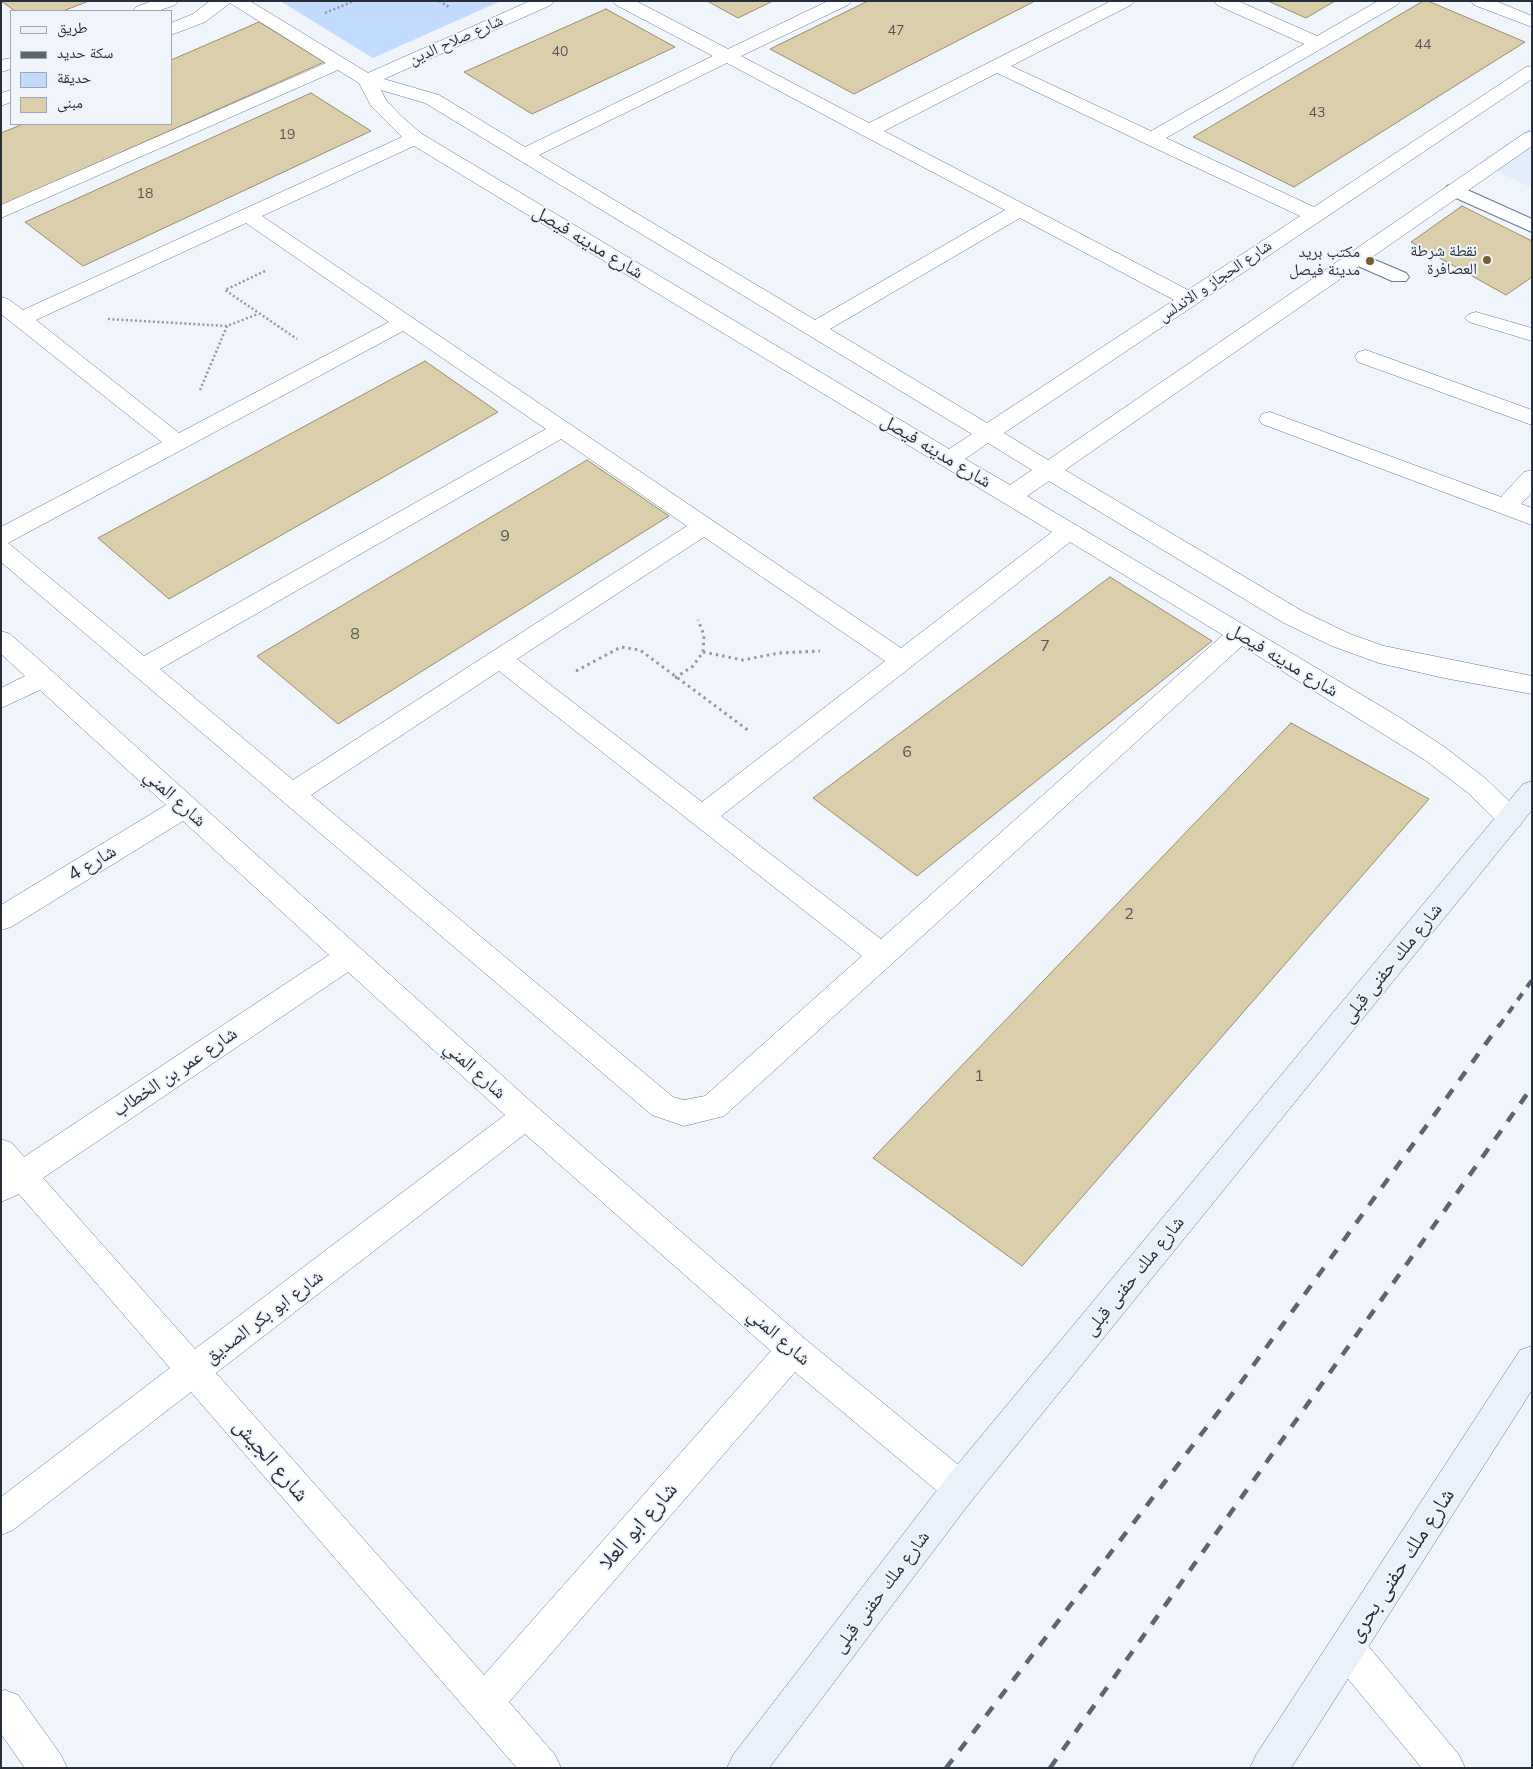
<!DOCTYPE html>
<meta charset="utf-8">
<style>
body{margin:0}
#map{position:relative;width:1533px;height:1769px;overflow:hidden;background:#f0f5fb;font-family:Mulish,"Noto Naskh Arabic",sans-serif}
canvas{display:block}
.frame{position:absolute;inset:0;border:2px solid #272f3b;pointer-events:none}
.legend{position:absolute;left:10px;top:10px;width:162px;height:115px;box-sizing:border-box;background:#f0f5fb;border:1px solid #a0a6ae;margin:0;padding:6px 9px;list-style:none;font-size:15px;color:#272f3b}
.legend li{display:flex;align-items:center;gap:10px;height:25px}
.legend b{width:25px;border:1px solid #a0a6ae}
</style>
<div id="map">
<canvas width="1533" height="1769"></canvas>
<div class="frame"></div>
<ul class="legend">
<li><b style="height:6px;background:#eaf1fb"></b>طريق</li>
<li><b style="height:6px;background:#5e6570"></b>سكة حديد</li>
<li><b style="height:14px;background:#c2dbfe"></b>حديقة</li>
<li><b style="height:14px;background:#dbceab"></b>مبنى</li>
</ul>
</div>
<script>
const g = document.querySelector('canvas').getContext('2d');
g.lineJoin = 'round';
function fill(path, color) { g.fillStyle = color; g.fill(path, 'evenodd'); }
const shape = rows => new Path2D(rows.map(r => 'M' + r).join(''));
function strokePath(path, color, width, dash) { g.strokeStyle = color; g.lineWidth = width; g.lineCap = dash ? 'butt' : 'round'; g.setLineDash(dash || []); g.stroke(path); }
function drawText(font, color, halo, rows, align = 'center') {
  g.font = font + ' Mulish,"Noto Naskh Arabic",sans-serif'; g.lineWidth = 4; g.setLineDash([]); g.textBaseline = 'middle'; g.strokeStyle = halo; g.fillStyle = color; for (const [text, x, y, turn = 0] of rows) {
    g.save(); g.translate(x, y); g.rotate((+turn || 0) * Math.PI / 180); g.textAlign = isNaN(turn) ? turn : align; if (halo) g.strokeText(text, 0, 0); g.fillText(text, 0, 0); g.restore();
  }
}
fill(shape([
 [1532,126,1532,188,1479,162]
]), '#e3eefd');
fill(shape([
 [280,1,501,1,373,58]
]), '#c2dbfe');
const building = shape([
 [1,1,89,1,63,11,15,11,1,1],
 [707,1,773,1,738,18,707,1],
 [868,1,1035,1,854,94,770,49,868,1],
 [1268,1,1335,1,1306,18,1268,1],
 [1423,1,1428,1,1525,42,1294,187,1193,137,1423,1],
 [606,9,675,47,532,114,464,72,606,9],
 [259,22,324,62,1,206,1,133,23,124,171,124,171,60,259,22],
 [311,93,371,131,83,266,25,222,311,93],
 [1462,206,1532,241,1532,277,1506,295,1411,242,1462,206],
 [425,361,498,412,169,599,98,538,425,361],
 [587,460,669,516,338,724,257,656,587,460],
 [1110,577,1212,641,917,876,813,798,1110,577],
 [1291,723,1429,799,1022,1266,873,1158,1291,723]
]);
fill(building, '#dbceab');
strokePath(building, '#9a8d6c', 1);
const lane = shape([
 [1454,184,1532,219,1532,232,1447,194,1445,190,1447,186,1454,184],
 [1356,252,1406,273,1409,277,1406,281,1392,281,1349,262,1346,258,1349,254,1356,252]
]);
const street = shape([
 [152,1,178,1,175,5,158,11,133,11,136,7,152,1],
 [210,1,250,1,368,73,530,1,554,1,551,5,384,79,439,95,525,147,713,56,616,5,613,1,636,1,728,49,828,1,851,1,848,5,741,56,869,123,1111,1,1134,1,1131,5,1011,66,1151,131,1304,44,1217,5,1214,1,1238,1,1317,36,1378,1,1400,1,1397,5,1166,138,1314,207,1526,67,1532,66,1532,79,1004,433,1048,460,1525,133,1532,131,1532,146,1065,470,1302,611,1350,634,1384,646,1532,676,1532,694,1444,678,1379,663,1332,646,1284,623,1049,481,1027,496,1399,717,1443,746,1485,778,1520,812,1524,819,1520,826,1511,829,1502,826,1467,792,1425,760,1242,646,724,1116,684,1126,652,1115,1,562,1,527,162,442,1,314,1,297,8,299,23,310,402,137,371,106,359,83,338,70,1,218,1,205,326,63,230,3,205,22,171,35,171,23,193,14,210,1],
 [727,63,862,135,1005,210,815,320,539,155,727,63],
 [997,73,1144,143,1300,216,1188,290,884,131,997,73],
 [381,90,425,103,972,434,949,449,422,134,401,116,386,100,381,90],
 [414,146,1052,532,901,648,262,216,414,146],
 [1020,218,1174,300,987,423,830,329,1020,218],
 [246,223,389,322,179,433,36,320,246,223],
 [403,331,546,429,144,656,8,543,403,331],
 [561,439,687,526,293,780,160,669,561,439],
 [988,443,1032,470,1010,485,965,459,988,443],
 [704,537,885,661,702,802,517,659,704,537],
 [1070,542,1223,635,881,939,721,816,1070,542],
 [499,671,862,956,705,1096,684,1100,673,1097,311,795,499,671],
 [1471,1,1496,1,1532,16,1532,27,1474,5,1471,1],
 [11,58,11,69,1,72,1,60,11,58],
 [11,90,11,102,1,106,1,93,11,90],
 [1476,312,1532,328,1532,341,1469,322,1465,318,1469,314,1476,312],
 [1366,350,1532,410,1532,425,1358,362,1355,357,1358,352,1366,350],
 [1270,412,1501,497,1524,472,1532,470,1532,492,1521,504,1532,508,1532,525,1262,424,1259,419,1262,414,1270,412],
 [1,631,10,634,52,671,537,1107,805,1339,972,1476,977,1488,972,1500,960,1505,948,1500,795,1372,509,1702,555,1755,561,1768,517,1768,191,1392,13,1530,1,1535,1,1497,170,1368,19,1194,1,1202,1,1139,12,1143,24,1157,329,955,183,821,11,927,1,930,1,905,166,805,40,690,1,708,1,688,25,676,1,654,1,631],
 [348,972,505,1115,195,1349,43,1178,348,972],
 [525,1134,771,1351,484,1675,216,1373,525,1134],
 [1347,1631,1360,1636,1459,1755,1465,1768,1422,1768,1334,1662,1329,1649,1334,1636,1347,1631],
 [5,1690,18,1695,61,1755,67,1768,25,1768,1,1734,1,1691,5,1690]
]);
const secondary = shape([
 [1532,781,1532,810,972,1500,769,1768,727,1768,733,1755,948,1476,1523,784,1532,781],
 [1532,1346,1532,1390,1291,1768,1250,1768,1256,1755,1520,1350,1532,1346]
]);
strokePath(lane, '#647893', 2);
strokePath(street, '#647893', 1);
strokePath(secondary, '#647893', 1);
strokePath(shape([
 [439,1,449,7],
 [325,13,354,1],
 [265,271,225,290,297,339],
 [108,319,227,326,258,314],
 [200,390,227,326]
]), '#9198a1', 2.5, [2, 2.5]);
strokePath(shape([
 [703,652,743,660,779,653,820,651],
 [576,671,621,647,640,650,749,731],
 [675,678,693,666,703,652,704,635,698,620]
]), '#9198a1', 3, [2.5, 4]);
fill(lane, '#fff');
fill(street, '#fff');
fill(secondary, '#eaf1fb');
strokePath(shape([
 [1499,1026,1532,980]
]), '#5e6570', 4, [8, 8]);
strokePath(shape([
 [946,1768,1242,1381,1500,1024],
 [1050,1768,1532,1087]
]), '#5e6570', 4.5, [11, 11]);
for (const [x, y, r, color] of [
 [1487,260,5,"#73602e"],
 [1370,261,5,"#73602e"]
]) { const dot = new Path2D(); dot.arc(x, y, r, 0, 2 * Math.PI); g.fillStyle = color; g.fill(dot); strokePath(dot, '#f0f5fb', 2); }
drawText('14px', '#545757', null, [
 ["47",896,31],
 ["44",1423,45],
 ["40",560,52],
 ["43",1317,113],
 ["19",287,135],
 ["18",145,194]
]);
drawText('16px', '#272f3b', '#f0f5fb', [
 ["شارع صلاح الدين",456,40,-24],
 ["شارع الحجاز و الاندلس",1215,281,-34]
]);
drawText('16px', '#272f3b', '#f0f5fb', [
 ["نقطة شرطة",1477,251],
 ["العصافرة",1477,269],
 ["مكتب بريد",1360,252],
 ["مدينة فيصل",1360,270]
], 'right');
drawText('16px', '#545757', null, [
 ["9",505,536],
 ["8",355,634],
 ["7",1045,646],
 ["6",907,752],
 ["2",1129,914],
 ["1",979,1076]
]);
drawText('19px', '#272f3b', '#f0f5fb', [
 ["شارع مدينه فيصل",588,242,31],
 ["شارع مدينه فيصل",936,451,31],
 ["شارع مدينه فيصل",1283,660,31],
 ["شارع المني",175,798,42],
 ["شارع 4",92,863,-31],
 ["شارع ملك حفنى قبلى",1392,963,-51],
 ["شارع المني",475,1070,42],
 ["شارع عمر بن الخطاب",175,1072,-34],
 ["شارع ملك حفنى قبلى",1134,1276,-51],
 ["شارع ابو بكر الصديق",264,1317,-37],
 ["شارع المني",779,1337,41],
 ["شارع ملك حفنى قبلى",881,1592,-53]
]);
drawText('22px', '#272f3b', '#f0f5fb', [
 ["شارع الجيش",271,1460,49],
 ["شارع ابو العلا",638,1526,-49],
 ["شارع ملك حفنى بحرى",1401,1565,-57]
]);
</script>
